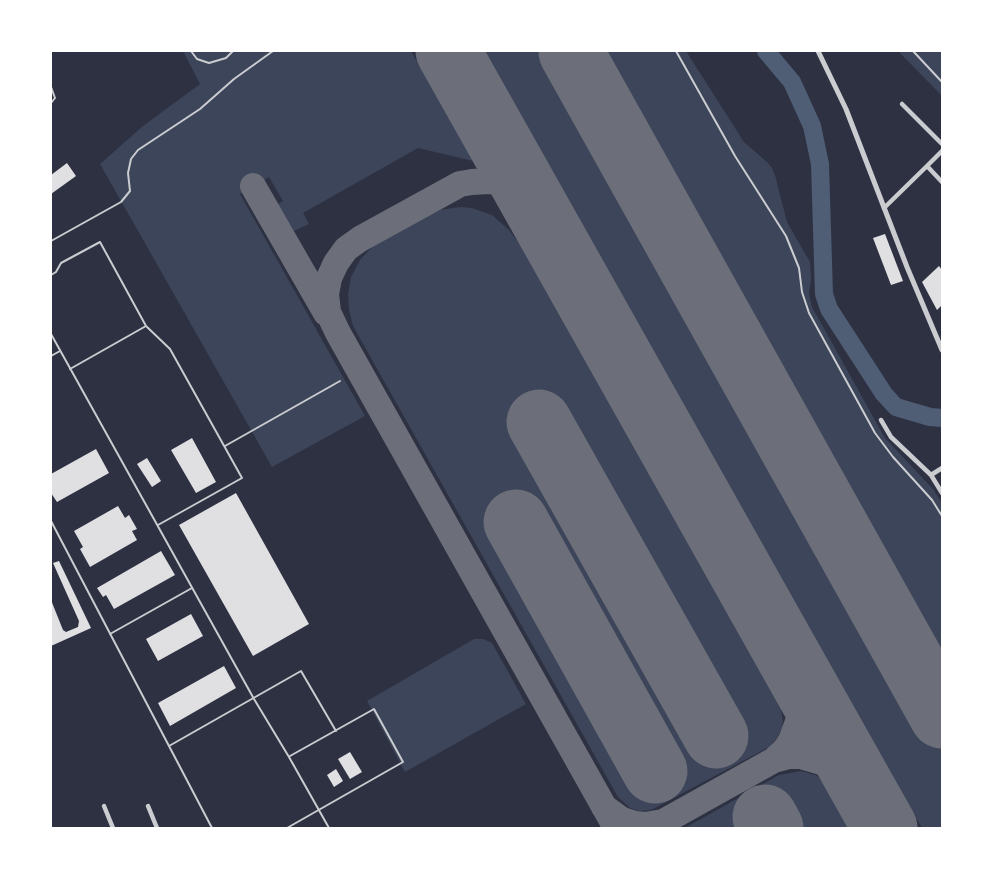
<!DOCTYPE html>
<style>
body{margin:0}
#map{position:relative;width:993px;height:879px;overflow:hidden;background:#2d3142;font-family:Signika,sans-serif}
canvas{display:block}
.frame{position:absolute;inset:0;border:52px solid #fff;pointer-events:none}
</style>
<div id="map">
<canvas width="993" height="879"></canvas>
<div class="frame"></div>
</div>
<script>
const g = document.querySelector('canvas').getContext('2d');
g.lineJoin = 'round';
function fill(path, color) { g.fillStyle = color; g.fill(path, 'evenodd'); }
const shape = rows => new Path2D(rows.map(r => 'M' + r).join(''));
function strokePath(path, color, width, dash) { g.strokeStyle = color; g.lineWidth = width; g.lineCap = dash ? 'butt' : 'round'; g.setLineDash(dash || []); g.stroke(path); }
fill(shape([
 [183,51,411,51,473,161,418,148,303,213,309,224,294,231,278,204,283,201,269,177,240,194,365,416,272,467,100,164,143,126,200,84],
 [485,51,686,51,744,142,767,162,772,168,775,175,787,222,810,262,811,279,809,293,812,307,885,438,933,489,942,503,942,828,922,828],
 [898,51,942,51,942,96],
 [460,207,472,208,492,215,509,230,520,245,781,709,783,723,781,732,771,746,651,810,640,811,630,808,618,797,353,326,349,310,348,294,351,277,360,260,373,246,428,216,440,210],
 [474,639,483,639,492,643,526,704,405,772,367,701],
 [801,771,816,775,821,779,848,828,685,828,779,775]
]), '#3c4559');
strokePath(shape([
 [766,51,792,82,812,126,820,164,824,294,829,309,884,394,896,407,930,417,942,418]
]), '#4f5d75', 18);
strokePath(shape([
 [253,186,326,313],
 [527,191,509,183,488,181,472,182,460,184,360,239,346,249,336,263,329,278,326,294,328,312,338,333,616,828],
 [774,760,789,756,801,756,835,766,850,776,863,788],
 [604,807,622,820,635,824,645,825,663,822,774,760,784,751,791,741,803,708,804,685]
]), '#6c6f7a', 26);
strokePath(shape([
 [448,51,885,828],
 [571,52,942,716],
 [539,422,716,736],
 [516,522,655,771],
 [765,817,771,828]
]), '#6c6f7a', 65);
fill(shape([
 [67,163,76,176,51,194,51,175],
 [885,234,903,281,891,285,873,238],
 [939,266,942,270,942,305,937,310,922,282],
 [192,438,216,482,196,493,171,450],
 [96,449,109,473,57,502,51,493,51,474],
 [147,458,161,481,152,487,137,464],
 [236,493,309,624,253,656,179,525],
 [118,506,125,518,129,515,137,529,132,531,137,540,90,567,80,549,83,547,74,531],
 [161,551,175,575,114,609,106,595,103,597,97,588],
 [59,561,91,628,51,646,51,600,63,630,66,632,78,627,79,621,53,563],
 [191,614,203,636,158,661,146,639],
 [224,666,236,688,170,726,158,703],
 [350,752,362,772,350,779,338,759],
 [336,769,343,781,334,787,327,775]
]), '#e0e0e3');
strokePath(shape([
 [191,51,197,59,209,63,226,58,233,51],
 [676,51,735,156,786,236,799,268,802,292,809,313,875,433,893,457,932,500,942,516],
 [913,51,942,82],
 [51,87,55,98,51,103],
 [51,241,121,202,130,191,128,173,131,159,138,150,200,109,234,79,273,51],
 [51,275,56,272,61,263,100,242,146,326,170,349,242,478,158,525],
 [51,334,254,699,289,757,329,828],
 [51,356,60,351],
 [70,369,146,326],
 [225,446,340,381],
 [51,521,212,828],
 [110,634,192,588],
 [169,746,301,671,336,731],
 [287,828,403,762,374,709,290,756]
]), '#caccd0', 2);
strokePath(shape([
 [902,104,942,144],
 [927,166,942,151],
 [884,208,927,166,942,182],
 [881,420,891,437,931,475,942,493],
 [931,475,942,468],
 [104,806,113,828],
 [148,806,157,828]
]), '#caccd0', 4.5);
strokePath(shape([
 [818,51,846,109,907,267,942,350]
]), '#caccd0', 5);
</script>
